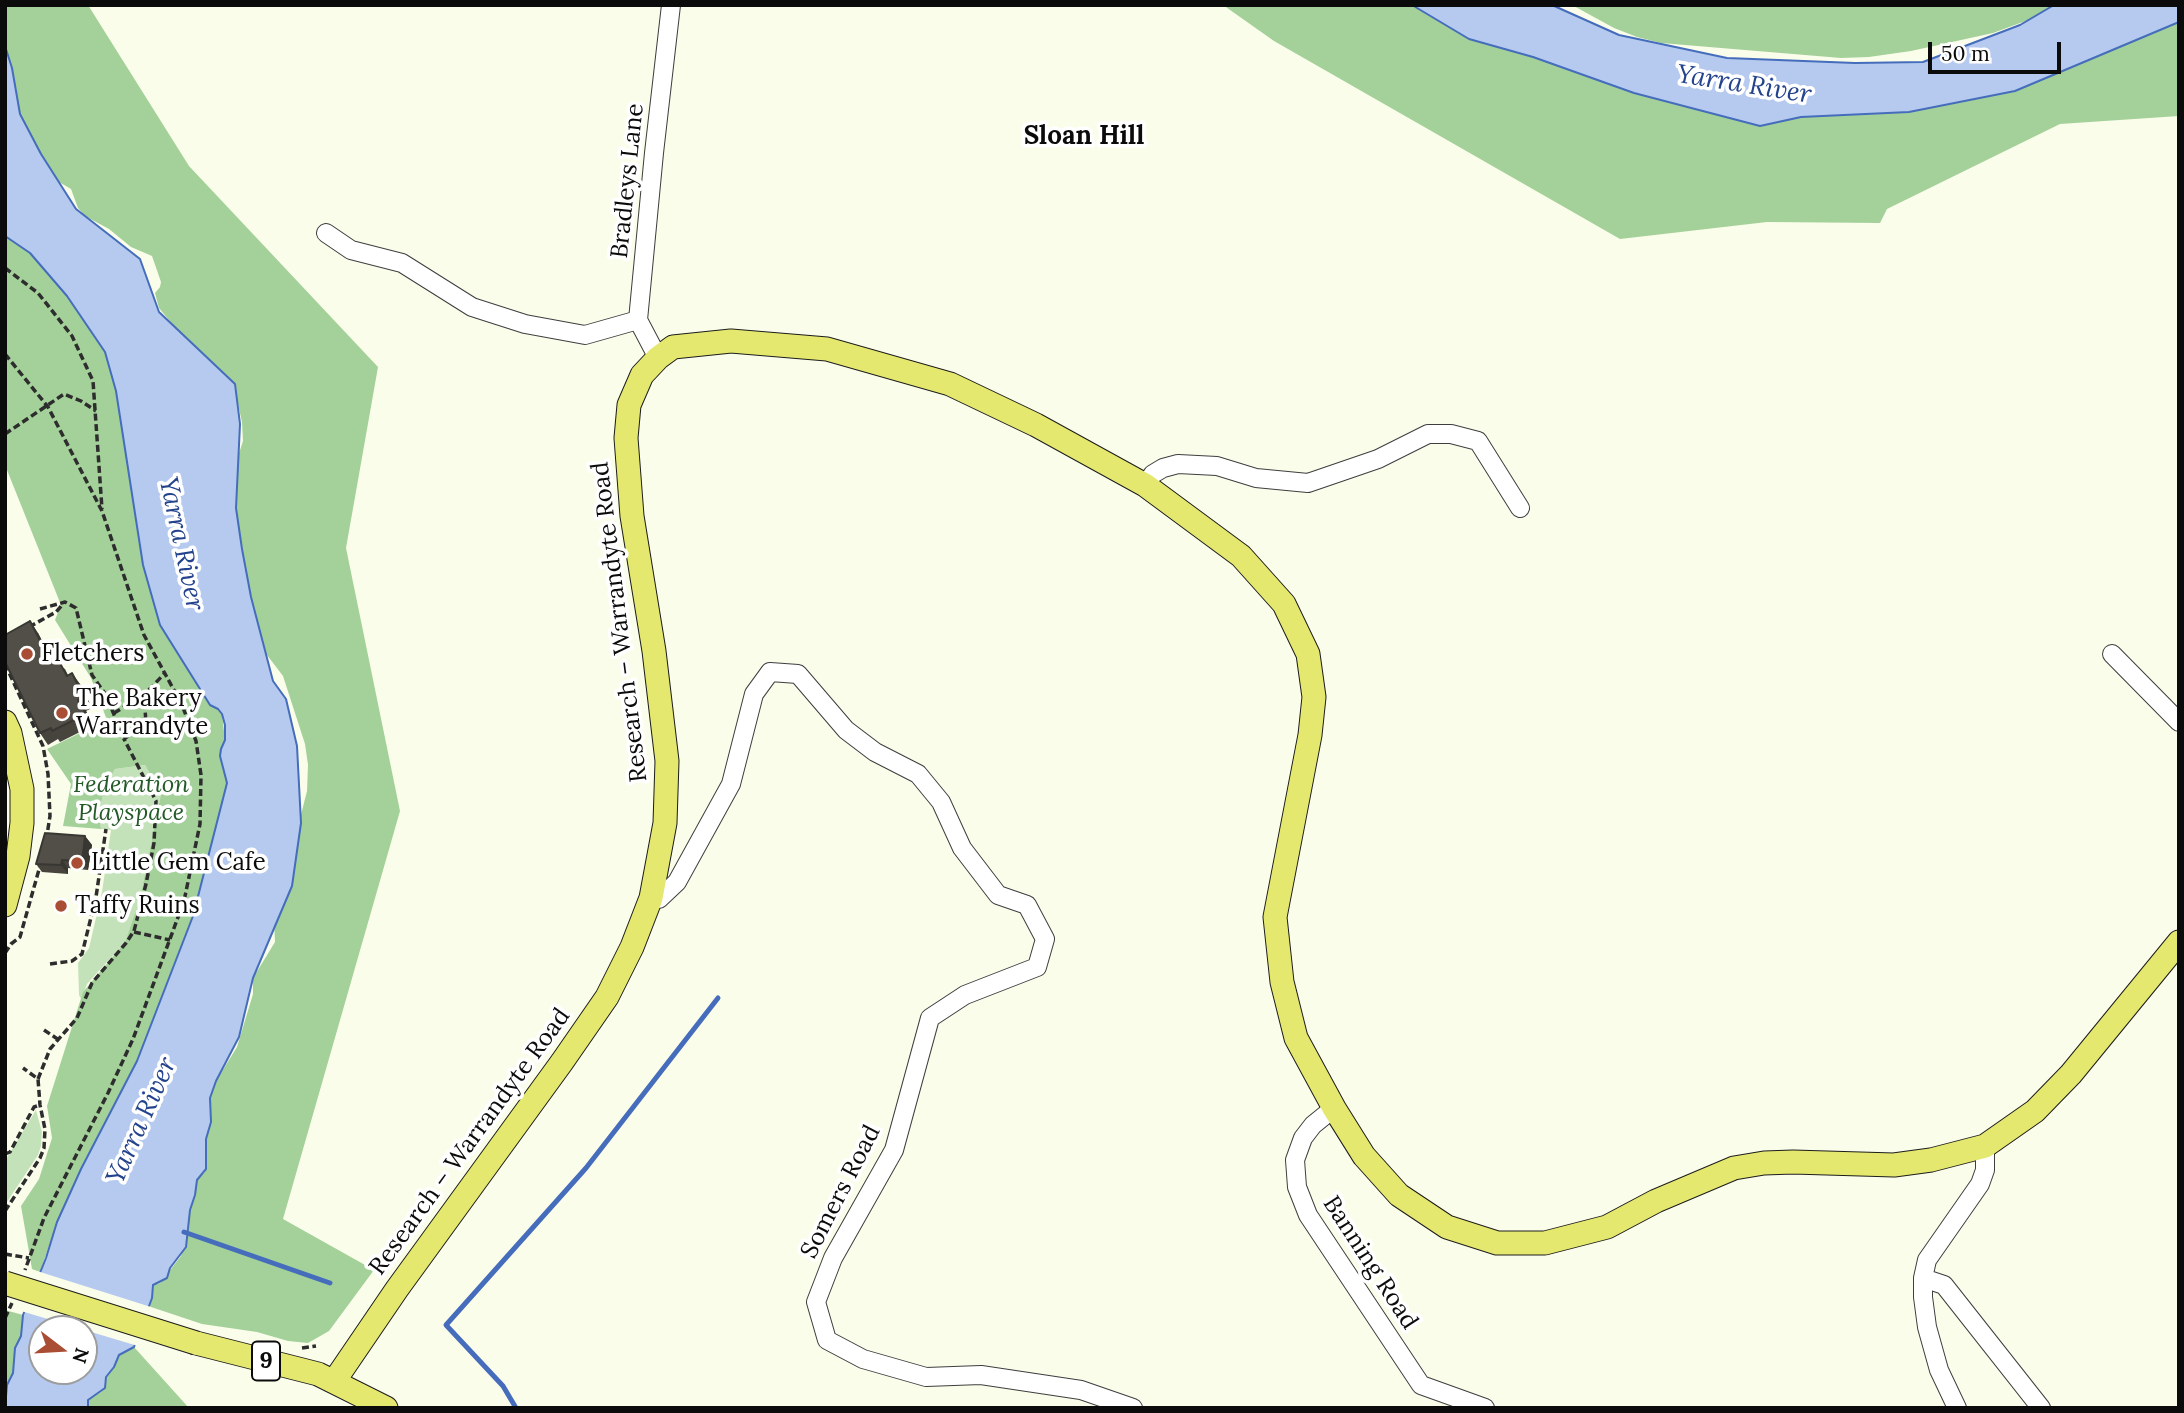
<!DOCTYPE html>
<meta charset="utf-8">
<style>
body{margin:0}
#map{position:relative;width:2184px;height:1413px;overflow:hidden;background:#fbfdeb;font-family:Lora,serif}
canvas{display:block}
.frame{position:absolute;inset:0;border:7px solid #0b0b0b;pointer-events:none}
.north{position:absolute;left:28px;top:1315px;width:70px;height:70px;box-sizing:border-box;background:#fff;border:2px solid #9d9d9d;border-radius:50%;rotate:107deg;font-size:19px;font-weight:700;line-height:28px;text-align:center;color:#0b0b0b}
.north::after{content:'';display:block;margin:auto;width:24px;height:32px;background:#a94e34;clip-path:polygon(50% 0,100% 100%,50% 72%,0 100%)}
.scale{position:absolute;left:1928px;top:42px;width:133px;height:32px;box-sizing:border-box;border:4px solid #0b0b0b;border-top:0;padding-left:9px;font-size:21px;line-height:24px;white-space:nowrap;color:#0b0b0b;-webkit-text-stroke:5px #fff;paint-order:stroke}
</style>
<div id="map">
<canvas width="2184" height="1413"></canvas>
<div class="frame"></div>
<div class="north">N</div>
<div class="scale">50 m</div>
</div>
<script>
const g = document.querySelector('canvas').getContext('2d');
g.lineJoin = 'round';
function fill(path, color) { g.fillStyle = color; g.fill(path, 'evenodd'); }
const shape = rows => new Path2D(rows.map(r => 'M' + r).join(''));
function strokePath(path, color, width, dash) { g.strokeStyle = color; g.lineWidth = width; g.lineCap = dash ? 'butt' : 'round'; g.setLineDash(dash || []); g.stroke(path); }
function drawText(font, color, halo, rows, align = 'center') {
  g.font = font + ' Lora,serif'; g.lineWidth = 7; g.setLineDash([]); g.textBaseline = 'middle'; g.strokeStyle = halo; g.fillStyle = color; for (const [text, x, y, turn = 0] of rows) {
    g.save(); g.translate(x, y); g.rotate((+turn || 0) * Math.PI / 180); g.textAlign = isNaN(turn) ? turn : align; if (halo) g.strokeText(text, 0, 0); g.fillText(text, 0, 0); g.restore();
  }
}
fill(shape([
 [145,765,161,794,140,898,125,942,87,984,81,999,79,995,78,963,89,948,102,892,111,830,101,829,99,813,104,790,115,769],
 [36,1110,42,1132,41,1146,38,1155,5,1205,5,1161]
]), '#c3e2b9');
fill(shape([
 [5,5,88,5,189,166,378,367,346,548,400,811,283,1219,374,1270,329,1331,308,1343,288,1341,257,1332,202,1324,148,1306,152,1298,153,1285,160,1283,181,1256,188,1234,190,1210,195,1195,197,1180,205,1172,206,1139,210,1127,210,1098,216,1081,237,1047,253,994,253,978,275,942,274,921,307,791,308,765,305,744,283,676,254,638,231,478,243,441,242,422,234,386,186,341,159,308,155,293,160,287,161,282,152,256,131,247,109,229,85,216,78,208,71,189,52,178,23,152,16,87,5,54],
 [1223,5,1416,5,1724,112,2179,5,2179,116,2060,124,1887,209,1880,223,1767,222,1620,239,1274,41],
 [1572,5,2055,5,2031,19,1993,33,1911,51,1869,57,1841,58,1661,43,1637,37,1614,28],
 [5,236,30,253,67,296,105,352,116,391,135,513,222,714,225,740,221,749,220,756,227,783,193,916,137,1061,81,1169,57,1222,40,1272,32,1269,21,1206,39,1179,52,1138,47,1106,83,992,125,942,140,898,161,794,145,765,115,769,104,790,99,813,101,829,63,826,71,784,47,749,107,720,91,678,55,620,61,605,5,465],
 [5,1310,23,1315,21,1336,15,1348,13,1373,7,1385,5,1401],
 [134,1347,189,1408,88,1408,88,1400,101,1392,106,1385,106,1377,114,1367,119,1355]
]), '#a4d19a');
const water = shape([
 [1412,5,1552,5,1619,35,1727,58,1855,63,1923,62,2020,25,2054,5,2179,5,2179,22,2015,91,1909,112,1801,117,1760,126,1634,93,1533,57,1469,39,1412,5],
 [5,46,12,68,20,114,41,154,76,209,140,259,159,312,235,384,240,424,236,508,242,549,251,597,273,681,286,699,297,746,301,823,292,886,253,978,239,1037,216,1081,210,1098,211,1122,206,1139,206,1169,197,1180,195,1195,190,1210,186,1247,170,1268,167,1278,153,1285,152,1298,134,1347,119,1355,114,1367,106,1377,105,1388,88,1400,88,1408,5,1408,7,1385,13,1373,15,1348,21,1336,23,1315,46,1258,57,1222,81,1169,137,1061,193,916,227,783,220,756,221,749,225,740,225,725,222,714,218,709,210,705,160,625,143,565,116,391,105,352,67,296,30,253,5,236,5,46],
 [42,1329,84,1329,84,1371,42,1371,42,1329]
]);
fill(water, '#b5caee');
strokePath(water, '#456dbc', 2);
fill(shape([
 [37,1271,151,1307,138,1346,21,1311]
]), '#fbfdeb');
strokePath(shape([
 [184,1232,330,1283],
 [516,1408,503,1386,446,1325,586,1168,718,998]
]), '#456dbc', 5);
const minor = shape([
 [326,233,351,250,402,263,472,307,525,324,585,335,638,320],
 [658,358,638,320,654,153,671,5],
 [1145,485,1153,474,1163,468,1178,464,1217,466,1256,478,1308,483,1378,459,1428,434,1451,434,1478,441,1520,508],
 [2112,654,2179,722],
 [651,898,659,899,677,882,731,784,754,694,770,672,798,674,846,730,875,752,918,774,941,802,962,848,998,895,1027,905,1045,939,1037,967,965,995,930,1018,894,1150,833,1258,816,1302,827,1340,863,1359,926,1377,981,1375,1081,1390,1133,1408],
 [1334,1108,1313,1125,1303,1138,1295,1160,1297,1187,1308,1215,1421,1385,1485,1408],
 [1923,1278,1944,1285,2041,1408],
 [1957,1408,1939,1370,1927,1327,1923,1297,1923,1278,1927,1260,1980,1184,1985,1170,1985,1146]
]);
const major = shape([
 [5,722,10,733,22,789,22,823,18,856,5,905],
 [196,1343,318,1374,386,1408],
 [335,1380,397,1289,562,1062,607,997,632,947,651,898,665,823,667,761,654,651,632,516,626,438,629,405,642,375,658,358,673,347,731,341,827,349,950,384,1036,425,1145,485,1241,556,1284,604,1308,654,1314,697,1310,735,1275,917,1282,982,1296,1038,1334,1108,1364,1156,1399,1195,1447,1227,1497,1243,1545,1243,1607,1227,1656,1201,1734,1168,1764,1163,1793,1162,1894,1165,1931,1160,1985,1146,2035,1111,2071,1074,2179,942]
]);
strokePath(minor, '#3e3e3e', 20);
strokePath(major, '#1c1c1c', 25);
strokePath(shape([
 [5,268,38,293,72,336,93,381,102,509],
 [5,354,48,407,102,511,144,635,182,705,196,741,201,775,200,824,184,901,133,1039,108,1093,44,1218,25,1270],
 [5,434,64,394,81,401,96,411],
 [40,609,65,602,76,608,92,675,106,695,124,739,146,723,144,695,165,673],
 [29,627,56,612,63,604],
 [5,664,43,746,48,774,50,816,47,835],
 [114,713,144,695],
 [134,932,170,940],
 [5,953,11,944,20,937,40,866],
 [50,964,72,961,82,954,96,897,106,829],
 [44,1030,59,1040],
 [38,1079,50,1049,77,1018,92,983,126,943,134,931,146,884,154,843,156,801,124,739],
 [5,1154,10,1152,34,1107,40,1105],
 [5,1211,40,1158,44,1148,45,1129,40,1105,38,1079,23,1068],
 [5,1254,29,1258],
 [5,1318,12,1303],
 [302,1348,316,1346]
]), '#2d2d2d', 3.5, [7, 3.5]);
strokePath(minor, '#fff', 18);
strokePath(major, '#e5e86f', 23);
const majorBridge = shape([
 [5,1283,196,1343]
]);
strokePath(majorBridge, '#1c1c1c', 25, []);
strokePath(majorBridge, '#e5e86f', 23);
fill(shape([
 [38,633,52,661,65,669,68,675,80,684,92,708,86,711,94,725,60,742,58,739,48,745,40,733],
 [85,836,92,845,88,870,68,868,68,874,42,872,36,864]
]), '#47443e');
fill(shape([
 [30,621,38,633,59,673,51,662],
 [72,673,80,684,92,708,84,697],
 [78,700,86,711,94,725,86,714],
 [85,836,92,845,88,870,82,861],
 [62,860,68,868,68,874,61,865]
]), '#393732');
const building = shape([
 [30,621,51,662,57,658,67,676,72,673,84,697,78,700,86,714,52,731,51,728,40,733,5,662,5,635,30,621],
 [45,833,85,836,82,861,62,860,61,865,36,864,45,833]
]);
fill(building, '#524f48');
strokePath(building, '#393732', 2);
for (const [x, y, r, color] of [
 [27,654,7,"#a94e34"],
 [62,713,7,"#a94e34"],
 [77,863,7,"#a94e34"],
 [61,906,7,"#a94e34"]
]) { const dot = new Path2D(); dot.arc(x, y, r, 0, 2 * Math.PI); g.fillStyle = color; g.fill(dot); strokePath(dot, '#fff', 2.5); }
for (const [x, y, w] of [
 [266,1361,28]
]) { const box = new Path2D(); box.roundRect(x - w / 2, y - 19.5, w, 39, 5); g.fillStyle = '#fff'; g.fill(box); strokePath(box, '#0b0b0b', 2); }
drawText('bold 23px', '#0b0b0b', null, [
 ["9",266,1361]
]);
drawText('24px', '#0b0b0b', '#fff', [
 ["Bradleys Lane",628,181,-84],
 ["Research – Warrandyte Road",620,622,-97],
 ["Research – Warrandyte Road",470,1142,-54],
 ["Somers Road",841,1192,-63],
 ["Banning Road",1370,1263,57]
]);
drawText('24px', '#0b0b0b', '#fff', [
 ["Fletchers",41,654],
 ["The Bakery",76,699],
 ["Warrandyte",76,727],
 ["Little Gem Cafe",91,863],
 ["Taffy Ruins",75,906]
], 'left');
drawText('italic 24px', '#245a27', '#fff', [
 ["Federation",131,785],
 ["Playspace",131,813]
]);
drawText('italic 26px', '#24438d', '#fff', [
 ["Yarra River",1744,85,9],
 ["Yarra River",181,544,78],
 ["Yarra River",142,1121,-66]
]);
drawText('bold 26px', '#0b0b0b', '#fff', [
 ["Sloan Hill",1084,137]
]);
</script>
